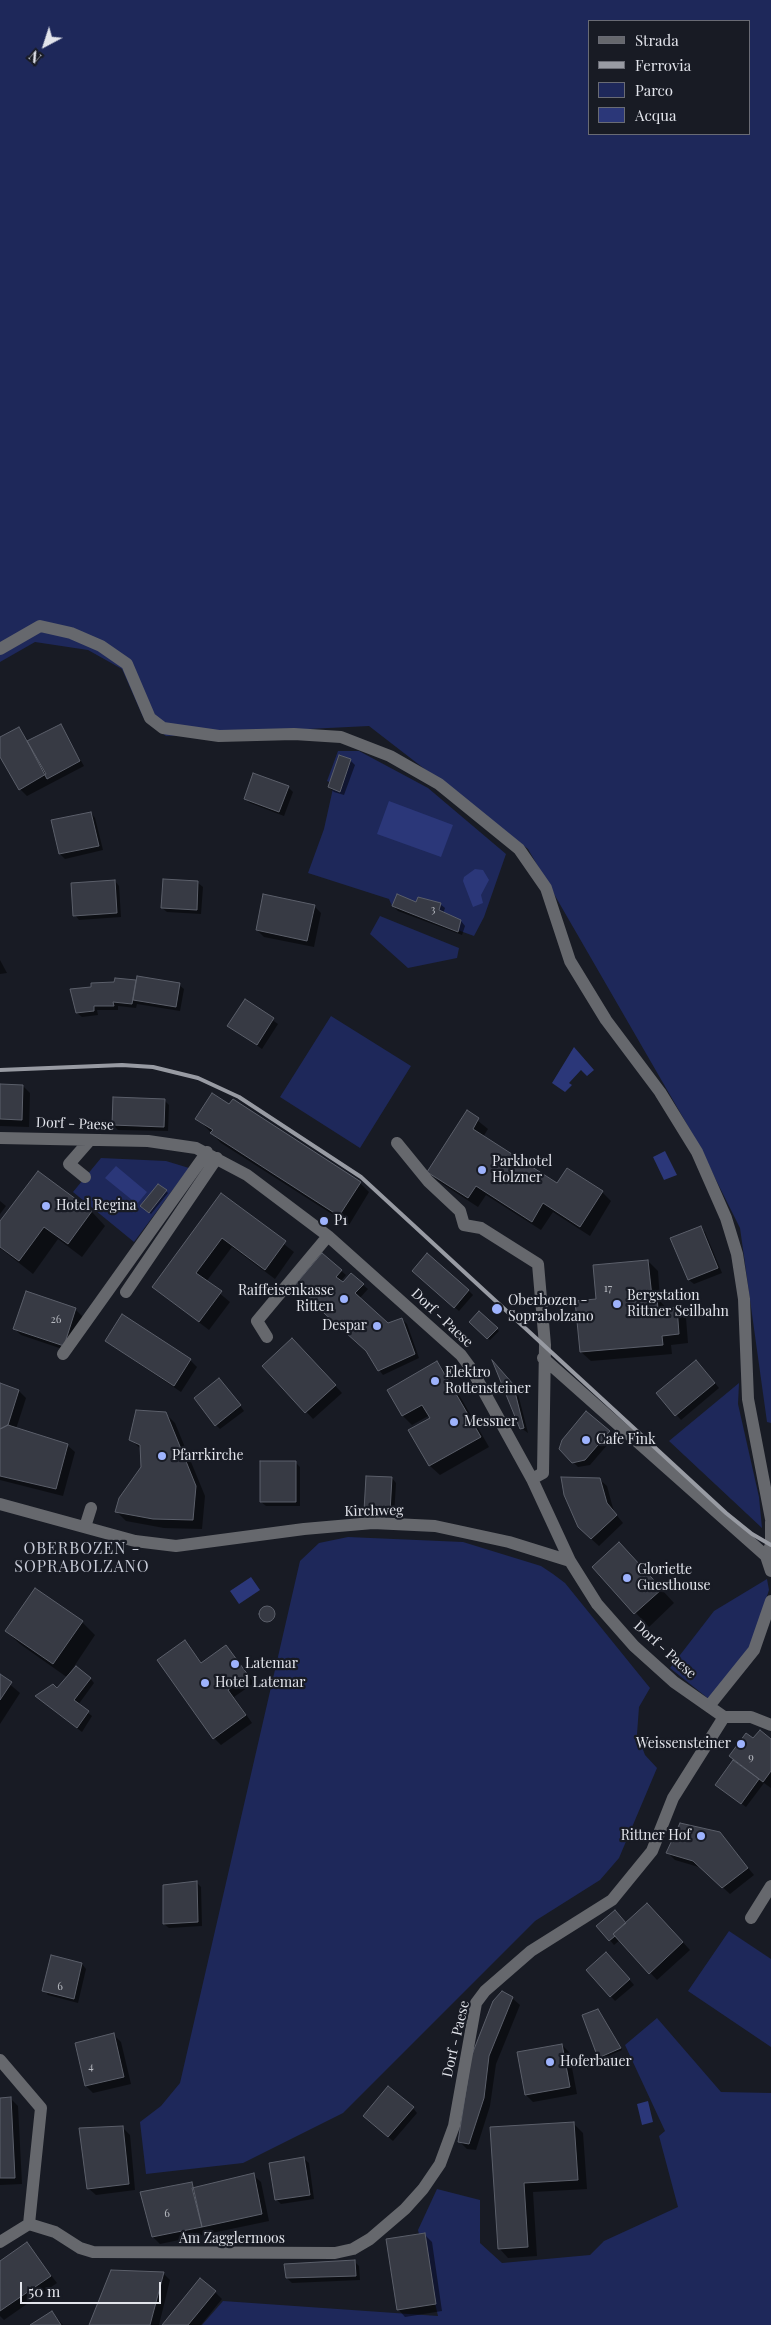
<!DOCTYPE html>
<style>
body{margin:0}
#map{position:relative;width:771px;height:2325px;overflow:hidden;background:#181b24;font-family:"Playfair Display",serif}
canvas{display:block}
.legend{position:absolute;left:588px;top:20px;width:162px;height:115px;box-sizing:border-box;background:#181b24;border:1px solid #696b74;margin:0;padding:6px 9px;list-style:none;font-size:15px;color:#e2e4eb}
.legend li{display:flex;align-items:center;gap:10px;height:25px}
.legend b{width:25px;border:1px solid #696b74}
.north{position:absolute;left:20px;top:20px;width:50px;height:50px;-webkit-text-stroke:4px #181b24;paint-order:stroke;rotate:220deg;font-size:14px;font-weight:700;line-height:20px;text-align:center;color:#e2e4eb}
.north::after{content:'';display:block;margin:auto;width:18px;height:22px;background:#e2e4eb;clip-path:polygon(50% 0,100% 100%,50% 72%,0 100%)}
.scale{position:absolute;left:20px;top:2282px;width:141px;height:22px;box-sizing:border-box;border:2px solid #e2e4eb;border-top:0;padding-left:6px;font-size:15px;line-height:18px;white-space:nowrap;color:#e2e4eb;-webkit-text-stroke:4px #181b24;paint-order:stroke}
</style>
<div id="map">
<canvas width="771" height="2325"></canvas>
<ul class="legend">
<li><b style="height:6px;background:#66686d"></b>Strada</li>
<li><b style="height:6px;background:#989ba3"></b>Ferrovia</li>
<li><b style="height:14px;background:#1e285a"></b>Parco</li>
<li><b style="height:14px;background:#2b3779"></b>Acqua</li>
</ul>
<div class="north">N</div>
<div class="scale">50 m</div>
</div>
<script>
const g = document.querySelector('canvas').getContext('2d');
g.lineJoin = 'round';
function fill(path, color) { g.fillStyle = color; g.fill(path, 'evenodd'); }
const shape = rows => new Path2D(rows.map(r => 'M' + r).join(''));
function strokePath(path, color, width, dash) { g.strokeStyle = color; g.lineWidth = width; g.lineCap = dash ? 'butt' : 'round'; g.setLineDash(dash || []); g.stroke(path); }
function drawText(font, color, halo, rows, align = 'center') {
  g.font = font + ' "Playfair Display",serif'; g.lineWidth = 4.5; g.setLineDash([]); g.textBaseline = 'middle'; g.strokeStyle = halo; g.fillStyle = color; for (const [text, x, y, turn = 0] of rows) {
    g.save(); g.translate(x, y); g.rotate((+turn || 0) * Math.PI / 180); g.textAlign = isNaN(turn) ? turn : align; if (halo) g.strokeText(text, 0, 0); g.fillText(text, 0, 0); g.restore();
  }
}
fill(shape([
 [0,0,771,0,771,1423,767,1422,740,1228,696,1140,528,849,369,726,166,736,143,717,122,669,88,650,35,642,0,662],
 [590,21,750,21,750,134,590,134],
 [338,751,359,751,428,788,506,854,484,917,474,936,392,906,389,899,308,873,324,829,334,784,327,781],
 [380,916,459,948,457,958,408,968,370,934],
 [331,1016,411,1066,360,1148,280,1097],
 [101,1158,166,1161,189,1168,134,1242,73,1192],
 [739,1383,738,1404,759,1497,762,1528,669,1441],
 [348,1537,463,1542,541,1566,553,1574,565,1583,650,1688,639,1707,637,1734,645,1755,657,1768,619,1858,600,1880,535,1921,343,2113,243,2163,146,2174,140,2122,161,2106,180,2083,300,1561,319,1543],
 [767,1579,769,1590,750,1648,710,1700,670,1668,714,1611],
 [729,1931,771,1959,771,2047,688,1991],
 [657,2018,721,2092,771,2093,771,2325,202,2325,223,2301,438,2316,418,2230,437,2189,480,2200,480,2243,502,2263,590,2255,604,2241,678,2207,659,2136,665,2131,625,2045]
]), '#1e285a');
fill(shape([
 [389,801,453,825,441,857,377,834],
 [475,869,483,870,489,880,481,895,483,903,473,907,463,881,464,877],
 [574,1047,594,1070,587,1076,581,1070,569,1083,572,1085,565,1092,552,1083],
 [665,1151,677,1175,664,1180,653,1157],
 [116,1166,147,1192,137,1204,105,1178],
 [251,1577,260,1590,239,1604,230,1591],
 [648,2101,653,2122,642,2125,637,2104]
]), '#2b3779');
fill(shape([
 [60,725,84,766,27,796,20,789,0,755,0,739,19,728,29,742],
 [350,760,355,765,344,795,334,792,329,787],
 [288,787,293,792,284,816,250,803,245,799],
 [91,813,95,818,103,850,65,859,60,854,53,821],
 [164,880,198,883,203,887,201,914,167,912,162,908],
 [115,881,119,886,121,917,79,920,75,915],
 [417,903,440,904,445,908,443,914,461,921,465,926,462,935,398,911,393,906],
 [314,906,321,913,314,947,264,937,257,930],
 [0,960,7,973,0,974],
 [116,979,179,985,184,989,180,1011,137,1004,136,1008,118,1006,118,1010,97,1010,98,1015,82,1017,77,1013,115,983],
 [245,1001,278,1024,262,1049,229,1026],
 [0,1085,23,1086,30,1093,29,1127,0,1126],
 [164,1100,169,1105,168,1131,118,1130,113,1125],
 [467,1112,488,1129,483,1137,557,1185,602,1192,611,1201,590,1236,553,1212,541,1230,486,1195,478,1207,438,1181,429,1172],
 [197,1118,360,1183,369,1192,349,1225,221,1143],
 [38,1172,92,1212,105,1226,82,1257,58,1239,33,1274,0,1248,0,1223],
 [166,1191,168,1193,151,1214,142,1206],
 [221,1195,294,1252,275,1279,232,1247,206,1282,230,1302,209,1330,153,1287],
 [0,1201,6,1206,0,1214],
 [700,1227,705,1232,722,1273,694,1284,689,1280],
 [322,1255,346,1275,340,1282,363,1285,368,1289,359,1299,388,1324,402,1319,407,1324,419,1358,383,1375,379,1370],
 [648,1261,658,1271,660,1301,667,1309,676,1308,686,1318,688,1343,671,1345,672,1354,591,1361,581,1352,598,1300],
 [418,1276,469,1291,473,1295,459,1311],
 [26,1293,76,1310,83,1317,71,1352,21,1335,14,1328],
 [479,1313,499,1331,490,1340,470,1322],
 [106,1340,190,1360,197,1367,181,1392,114,1347],
 [299,1347,342,1393,313,1419,264,1366],
 [437,1363,446,1372,489,1447,440,1475,430,1466,410,1431,432,1418,430,1415,412,1425,403,1416,389,1390],
 [701,1366,719,1388,681,1420,658,1394],
 [496,1367,517,1390,528,1433,521,1428],
 [224,1384,244,1411,220,1429,216,1425],
 [0,1385,19,1391,26,1398,16,1429,67,1445,75,1452,63,1496,0,1480],
 [165,1413,175,1423,205,1496,202,1529,164,1528,126,1521,117,1512,142,1468,142,1450,130,1439],
 [586,1413,614,1437,590,1465,578,1467,560,1449],
 [295,1462,300,1467,300,1506,266,1506,261,1502],
 [392,1478,396,1483,394,1516,370,1515,365,1510],
 [599,1479,607,1486,614,1512,623,1523,599,1546,586,1534],
 [632,1557,674,1603,649,1627,593,1567],
 '261 1615a7 7 0 1 1 14 0a7 7 0 1 1-14 0Z',
 [82,1622,95,1635,67,1677,90,1678,94,1683,78,1705,92,1716,82,1732,41,1700,58,1690,68,1678,20,1644,6,1631],
 [185,1642,202,1663,226,1646,254,1683,234,1697,252,1723,221,1745,214,1738],
 [0,1676,20,1693,0,1724],
 [753,1740,771,1741,771,1788,764,1783,746,1807,717,1785,735,1760],
 [720,1834,754,1875,730,1894,702,1868,675,1860,668,1853],
 [196,1882,201,1887,202,1926,169,1928,164,1924],
 [654,1911,690,1950,657,1980,620,1940,614,1945,598,1926,626,1924],
 [52,1957,82,1964,86,1969,78,2003,48,1995,44,1990],
 [611,1958,634,1985,615,2001,587,1970],
 [512,1998,520,2005,496,2064,490,2106,476,2150,467,2149,460,2142,472,2057],
 [600,2012,622,2050,601,2059,599,2057],
 [114,2035,121,2042,131,2084,93,2093,86,2086],
 [562,2045,569,2052,577,2094,533,2102,526,2095],
 [0,2099,11,2099,18,2106,22,2184,0,2185],
 [413,2108,417,2113,393,2141,369,2121],
 [573,2123,583,2133,587,2189,533,2192,537,2256,508,2258,499,2248,491,2128],
 [123,2128,130,2135,135,2190,96,2195,88,2188],
 [304,2159,309,2163,314,2199,281,2204,276,2199],
 [253,2175,261,2182,269,2221,160,2244,153,2237,191,2183,196,2189],
 [425,2235,432,2242,442,2311,405,2317,398,2309],
 [27,2244,57,2283,4,2320,0,2316,0,2263],
 [354,2261,359,2266,360,2280,292,2283,287,2278],
 [163,2273,170,2280,159,2325,90,2325],
 [215,2292,222,2299,201,2325,163,2325],
 [52,2312,63,2325,32,2325]
]), '#0007');
const building = shape([
 [61,724,80,761,47,779,27,741,61,724],
 [19,727,46,774,19,790,0,757,0,737,19,727],
 [339,755,351,759,340,792,328,787,339,755],
 [253,773,289,786,279,812,244,799,253,773],
 [91,812,99,846,59,854,51,820,91,812],
 [163,879,198,881,197,910,161,908,163,879],
 [115,880,117,913,73,916,71,883,115,880],
 [263,894,315,905,307,941,256,930,263,894],
 [397,894,416,902,418,897,441,903,439,910,461,920,458,932,392,906,397,894],
 [137,976,180,983,176,1007,133,1000,137,976],
 [115,978,136,980,132,1004,113,1002,114,1006,94,1006,94,1011,76,1013,70,989,91,987,91,983,114,982,115,978],
 [245,999,274,1018,257,1045,227,1026,245,999],
 [0,1084,23,1085,22,1120,0,1119,0,1084],
 [212,1093,229,1104,233,1099,361,1182,339,1216,210,1133,213,1130,195,1119,212,1093],
 [113,1097,165,1099,164,1127,112,1125,113,1097],
 [467,1110,479,1118,473,1129,557,1183,567,1168,603,1191,580,1227,543,1203,532,1222,476,1186,468,1198,427,1172,467,1110],
 [38,1171,92,1211,68,1244,44,1227,19,1261,0,1247,0,1221,38,1171],
 [158,1184,167,1190,149,1213,140,1206,158,1184],
 [221,1193,286,1241,265,1270,222,1238,196,1273,222,1291,199,1322,152,1287,221,1193],
 [701,1226,718,1268,688,1280,670,1238,701,1226],
 [322,1253,342,1270,336,1277,343,1282,351,1273,364,1284,355,1293,388,1323,402,1318,415,1354,378,1371,366,1351,294,1286,322,1253],
 [427,1253,469,1290,454,1308,412,1271,427,1253],
 [648,1260,652,1297,657,1297,658,1309,677,1307,679,1334,662,1336,663,1345,580,1352,575,1301,596,1299,593,1265,648,1260],
 [26,1291,76,1308,64,1346,13,1329,26,1291],
 [479,1311,498,1328,487,1339,469,1322,479,1311],
 [122,1314,191,1359,174,1386,105,1341,122,1314],
 [292,1338,336,1385,305,1413,262,1366,292,1338],
 [492,1360,513,1384,524,1428,520,1429,492,1360],
 [696,1360,715,1383,675,1416,656,1393,696,1360],
 [437,1361,481,1437,429,1466,408,1430,430,1418,422,1405,402,1416,387,1390,437,1361],
 [219,1378,241,1405,215,1426,194,1398,219,1378],
 [0,1383,19,1390,8,1425,0,1429,0,1383],
 [136,1410,166,1412,196,1486,193,1520,153,1519,115,1512,119,1498,141,1467,140,1445,129,1440,136,1410],
 [586,1411,610,1431,585,1460,572,1463,559,1449,562,1440,586,1411],
 [8,1425,68,1444,56,1489,0,1476,0,1429,8,1425],
 [260,1461,296,1461,296,1502,260,1502,260,1461],
 [366,1476,392,1477,390,1512,364,1511,366,1476],
 [561,1477,600,1478,607,1503,617,1515,591,1539,578,1527,564,1495,561,1477],
 [619,1542,662,1589,634,1614,592,1567,619,1542],
 [35,1588,83,1621,53,1664,5,1631,35,1588],
 '259 1614a8 8 0 1 1 16 0a8 8 0 1 1-16 0Z',
 [185,1640,201,1663,226,1645,248,1675,228,1690,246,1715,213,1739,157,1660,185,1640],
 [76,1666,91,1678,74,1700,89,1711,77,1728,35,1696,53,1684,57,1688,76,1666],
 [0,1674,12,1682,0,1700,0,1674],
 [760,1730,771,1739,771,1771,763,1782,729,1756,746,1733,753,1738,760,1730],
 [733,1760,759,1779,741,1804,715,1785,733,1760],
 [680,1823,720,1832,748,1868,722,1888,693,1861,666,1853,680,1823],
 [197,1881,198,1922,163,1924,163,1885,197,1881],
 [647,1903,683,1942,649,1974,613,1934,647,1903],
 [615,1910,626,1923,613,1934,615,1936,609,1941,596,1926,615,1910],
 [606,1952,630,1979,610,1997,586,1970,606,1952],
 [51,1955,82,1963,74,1999,42,1991,51,1955],
 [502,1991,513,1997,489,2056,484,2098,469,2144,458,2142,471,2057,493,2001,502,1991],
 [598,2009,621,2048,598,2058,582,2015,598,2009],
 [114,2033,124,2077,85,2086,75,2043,114,2033],
 [562,2044,570,2087,525,2095,517,2052,562,2044],
 [388,2086,414,2107,388,2137,363,2116,388,2086],
 [11,2097,15,2178,0,2178,0,2098,11,2097],
 [574,2122,578,2180,524,2183,528,2247,498,2249,490,2127,574,2122],
 [123,2126,129,2184,87,2189,79,2128,123,2126],
 [304,2157,310,2195,275,2200,269,2163,304,2157],
 [254,2173,262,2214,202,2227,192,2188,254,2173],
 [192,2182,202,2227,152,2237,140,2192,192,2182],
 [425,2233,436,2304,397,2310,386,2239,425,2233],
 [27,2242,51,2276,0,2311,0,2261,27,2242],
 [355,2260,356,2276,286,2278,284,2264,355,2260],
 [111,2270,164,2272,150,2325,89,2325,111,2270],
 [200,2278,216,2291,188,2325,162,2325,200,2278],
 [52,2311,61,2325,30,2325,52,2311]
]);
fill(building, '#373a44');
strokePath(building, '#5b5f6a', 1);
strokePath(shape([
 [0,649,40,626,71,633,101,646,127,664,150,718,163,728,219,736,294,734,341,737,390,756,439,784,519,849,546,888,570,961,606,1020,660,1092,697,1152,726,1218,737,1254,744,1299,748,1399,771,1519],
 [0,1138,148,1141,196,1148,247,1175,328,1236,461,1355,472,1370,532,1479,570,1561,597,1604,634,1646,674,1682,724,1717,751,1717,771,1725],
 [397,1143,428,1181,460,1211,464,1225,481,1228,538,1264,545,1345,543,1473,532,1479],
 [85,1177,69,1164,90,1140],
 [126,1292,217,1158],
 [267,1337,257,1321,328,1236],
 [63,1354,207,1152],
 [543,1358,766,1556],
 [0,1504,135,1541,176,1546,304,1529,373,1523,435,1526,509,1542,570,1561],
 [771,1522,771,1545,766,1556,771,1571],
 [85,1527,91,1508],
 [709,1706,754,1650,771,1601],
 [751,1918,771,1886],
 [0,2060,41,2108,29,2224],
 [0,2242,29,2224,55,2232,80,2248,93,2252,335,2253,353,2249,370,2239,405,2209,423,2189,440,2164,454,2126,476,2003,485,1991,531,1951,612,1900,652,1851,673,1798,724,1717]
]), '#66686d', 12);
strokePath(shape([
 [0,1070,122,1065,153,1067,198,1078,239,1097,361,1177,726,1513,752,1534,771,1545]
]), '#989ba3', 4);
for (const [x, y, r, color] of [
 [482,1170,5,"#9eb3fd"],
 [46,1206,5,"#9eb3fd"],
 [324,1221,5,"#9eb3fd"],
 [344,1299,5,"#9eb3fd"],
 [617,1304,5,"#9eb3fd"],
 [497,1309,6,"#9eb3fd"],
 [377,1326,5,"#9eb3fd"],
 [435,1381,5,"#9eb3fd"],
 [454,1422,5,"#9eb3fd"],
 [586,1440,5,"#9eb3fd"],
 [162,1456,5,"#9eb3fd"],
 [627,1578,5,"#9eb3fd"],
 [235,1664,5,"#9eb3fd"],
 [205,1683,5,"#9eb3fd"],
 [741,1744,5,"#9eb3fd"],
 [701,1836,5,"#9eb3fd"],
 [550,2062,5,"#9eb3fd"]
]) { const dot = new Path2D(); dot.arc(x, y, r, 0, 2 * Math.PI); g.fillStyle = color; g.fill(dot); strokePath(dot, '#181b24', 2); }
drawText('11px', '#b7bac1', null, [
 ["3",433,910],
 ["17",608,1289],
 ["26",56,1320],
 ["9",751,1758],
 ["6",60,1987],
 ["4",91,2067],
 ["6",167,2214]
]);
drawText('14px', '#e2e4eb', '#181b24', [
 ["Dorf - Paese",75,1124,2],
 ["Dorf - Paese",442,1318,43],
 ["Kirchweg",374,1511,-1],
 ["Dorf - Paese",665,1650,42],
 ["Dorf - Paese",456,2039,-77],
 ["Am Zagglermoos",232,2239]
]);
drawText('14px', '#e2e4eb', '#181b24', [
 ["Parkhotel",492,1162],
 ["Holzner",492,1178],
 ["Hotel Regina",56,1206],
 ["P1",334,1221],
 ["Raiffeisenkasse",334,1291,"right"],
 ["Ritten",334,1307,"right"],
 ["Bergstation",627,1296],
 ["Rittner Seilbahn",627,1312],
 ["Oberbozen -",508,1301],
 ["Soprabolzano",508,1317],
 ["Despar",367,1326,"right"],
 ["Elektro",445,1373],
 ["Rottensteiner",445,1389],
 ["Messner",464,1422],
 ["Cafe Fink",596,1440],
 ["Pfarrkirche",172,1456],
 ["Gloriette",637,1570],
 ["Guesthouse",637,1586],
 ["Latemar",245,1664],
 ["Hotel Latemar",215,1683],
 ["Weissensteiner",731,1744,"right"],
 ["Rittner Hof",691,1836,"right"],
 ["Hoferbauer",560,2062]
], 'left');
g.letterSpacing = '1px';
drawText('16px', '#c8ccd8', '#181b24', [
 ["OBERBOZEN -",82,1549],
 ["SOPRABOLZANO",82,1567]
]);
g.letterSpacing = '0px';
</script>
